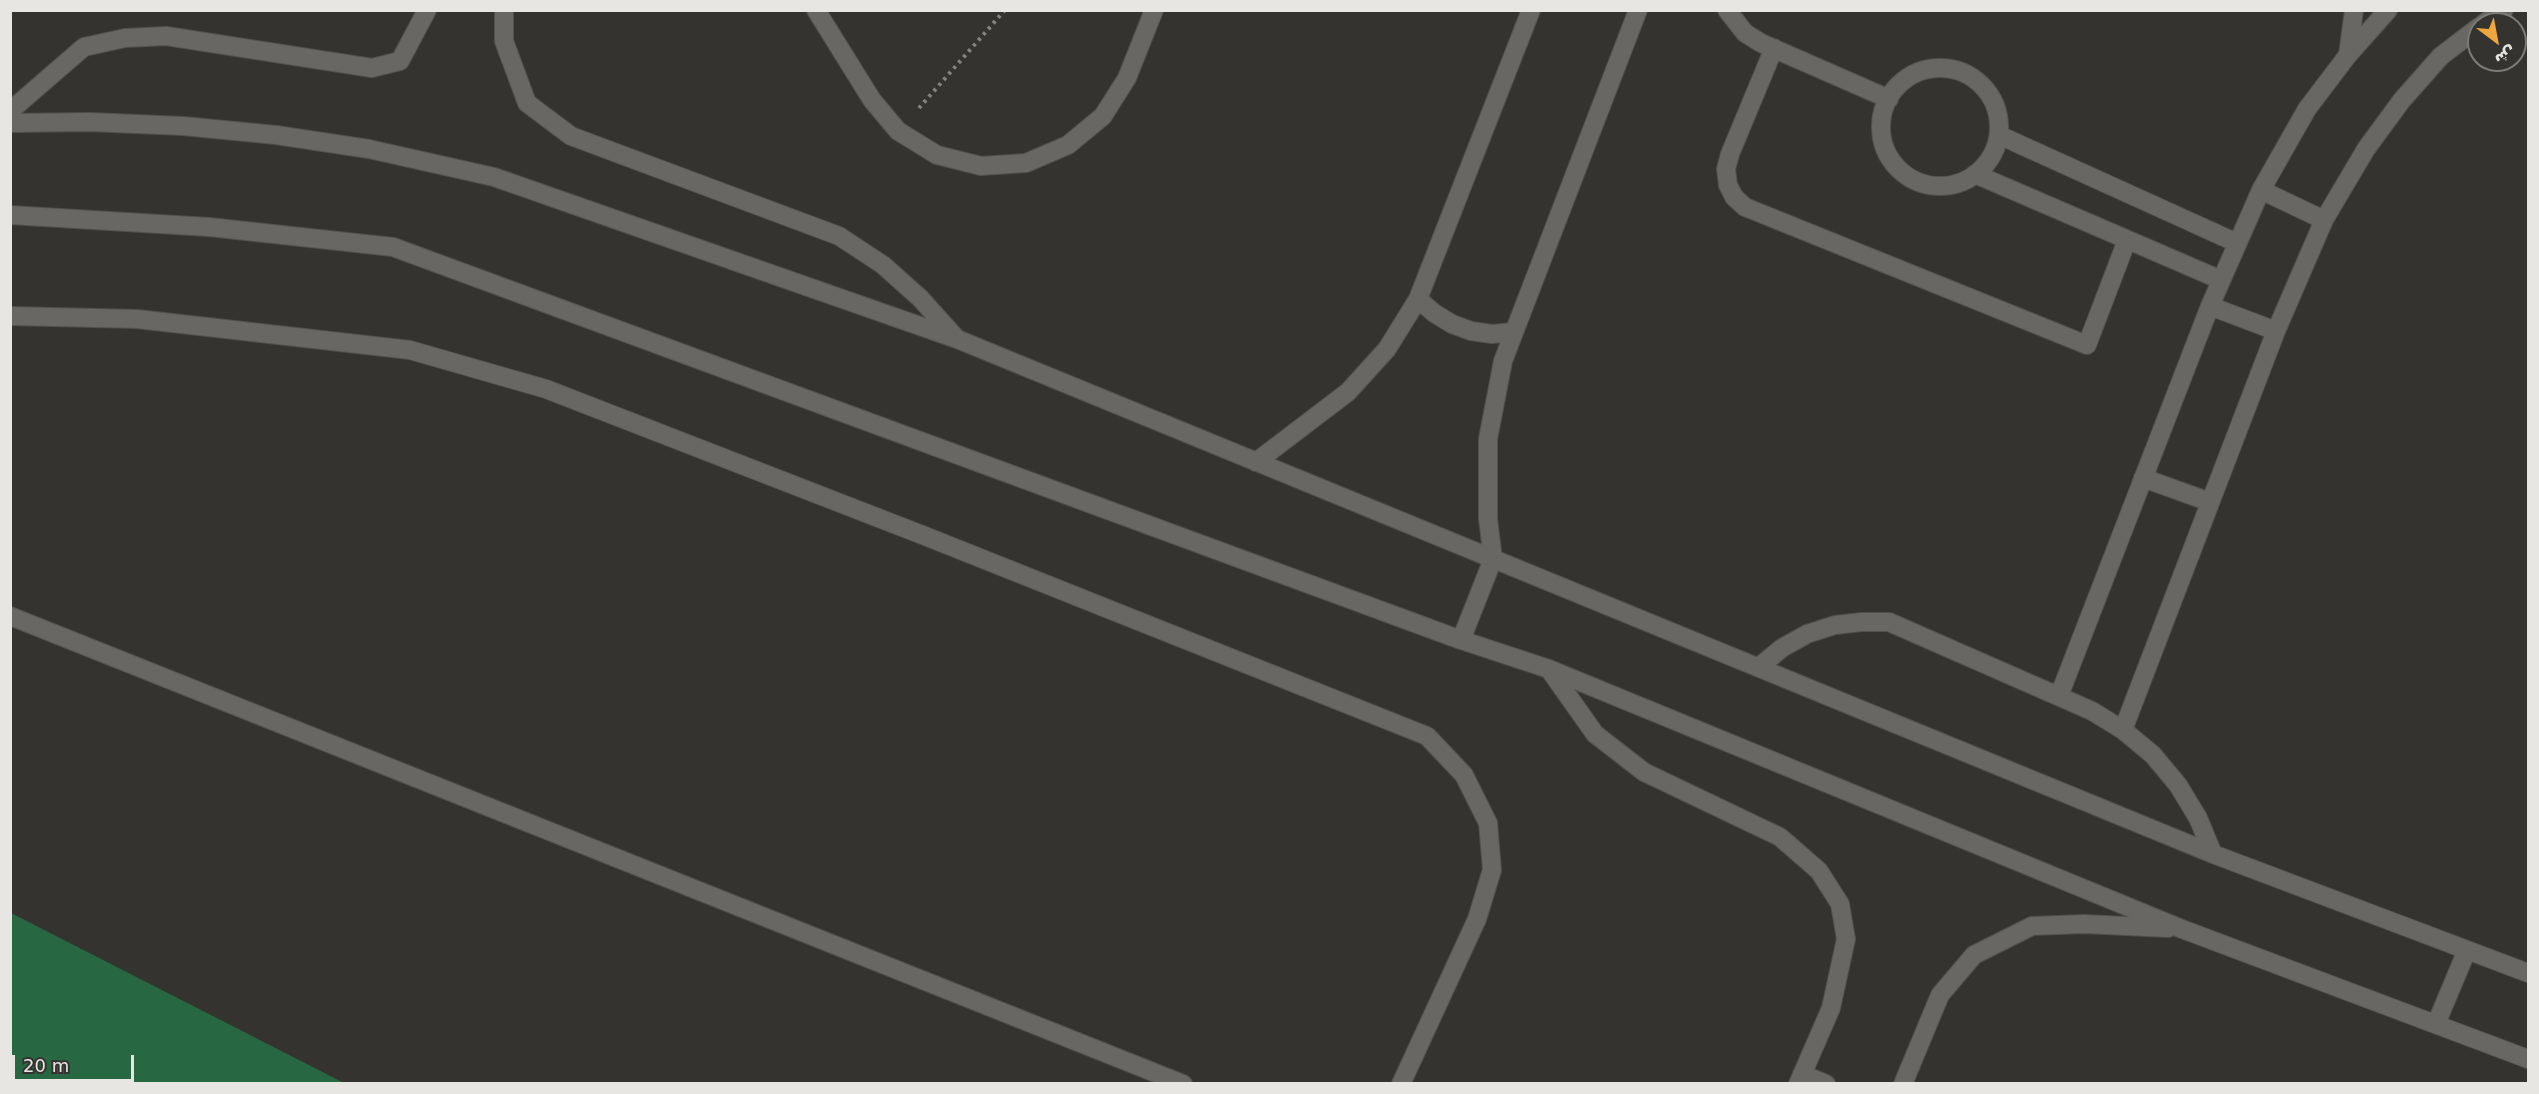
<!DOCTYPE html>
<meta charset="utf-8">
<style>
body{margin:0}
#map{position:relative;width:2539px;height:1094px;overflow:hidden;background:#34332f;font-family:"DejaVu Sans","Noto Naskh Arabic",sans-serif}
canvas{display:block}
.frame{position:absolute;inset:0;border:12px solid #e7e6e3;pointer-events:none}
.north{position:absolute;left:2467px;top:12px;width:60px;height:60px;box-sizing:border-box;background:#34332f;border:2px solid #7c7b77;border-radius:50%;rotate:148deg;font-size:16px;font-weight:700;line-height:24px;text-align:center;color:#e7e6e3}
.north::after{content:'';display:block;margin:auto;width:21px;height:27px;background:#f0a63f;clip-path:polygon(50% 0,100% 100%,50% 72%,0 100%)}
.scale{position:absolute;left:12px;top:1055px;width:122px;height:27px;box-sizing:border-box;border:3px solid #e7e6e3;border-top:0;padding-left:8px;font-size:18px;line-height:21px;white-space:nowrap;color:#e7e6e3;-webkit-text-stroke:4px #34332f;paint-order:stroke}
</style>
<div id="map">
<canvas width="2539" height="1094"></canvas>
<div class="frame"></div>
<div class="north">ش</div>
<div class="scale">20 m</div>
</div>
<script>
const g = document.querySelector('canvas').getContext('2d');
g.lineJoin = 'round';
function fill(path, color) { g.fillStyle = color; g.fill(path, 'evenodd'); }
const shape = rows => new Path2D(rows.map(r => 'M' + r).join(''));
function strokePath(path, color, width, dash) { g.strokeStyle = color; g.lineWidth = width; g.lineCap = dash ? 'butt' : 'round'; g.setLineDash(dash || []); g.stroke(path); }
fill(shape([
 [10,913,11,913,344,1083,11,1083]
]), '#276842');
const minor = shape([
 [504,10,504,41,527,103,571,136,839,236,883,265,920,298,956,338],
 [816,10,872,100,898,131,937,155,981,166,1026,163,1068,145,1103,116,1127,78,1154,10],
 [1727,10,1745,33,1761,43,1889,99],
 [2483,24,2504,10],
 [1774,48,1730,154,1726,169,1728,185,1734,197,1745,207,2087,345,2127,240],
 [2348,55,2354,10],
 '1881 127a59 59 0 1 1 118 0a59 59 0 1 1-118 0Z',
 [10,111,84,47,125,38,166,36,372,68,400,61,427,10],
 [10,123,90,122,183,126,276,135,369,149,494,177,957,339,2213,854,2528,973],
 [1999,135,2237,243],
 [1975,174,2221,280],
 [2261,190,2324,220],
 [10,215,209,227,393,247,1461,640,1549,669,2182,929,2528,1059],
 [1418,299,1434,313,1452,324,1471,331,1492,334,1513,332],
 [2210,306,2276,331],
 [10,316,137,319,410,350,546,389,925,536,1427,736,1464,775,1488,823,1492,870,1477,919,1401,1084],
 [1256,462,1348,392,1387,349,1418,299,1531,10],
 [2143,478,2210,502],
 [10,616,1183,1084],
 [1461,640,1493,559,1488,519,1488,439,1503,361,1638,10],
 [1759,667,1782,648,1807,634,1835,625,1862,622,1889,622,2092,711,2123,730,2153,755,2178,785,2198,818,2213,854],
 [1549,669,1595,734,1644,772,1780,837,1819,871,1840,904,1846,939,1831,1008,1798,1084],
 [2059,696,2210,306,2261,190,2307,109,2348,55,2388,10],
 [2123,730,2276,331,2324,220,2366,149,2402,100,2441,56,2479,27],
 [2436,1024,2467,950],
 [1802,1074,1826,1084],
 [1903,1084,1940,995,1974,955,2032,926,2084,924,2168,928]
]);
strokePath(minor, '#51504c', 20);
strokePath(shape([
 [919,108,1005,10]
]), '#858481', 4, [3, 4.5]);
strokePath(minor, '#686763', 18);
</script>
